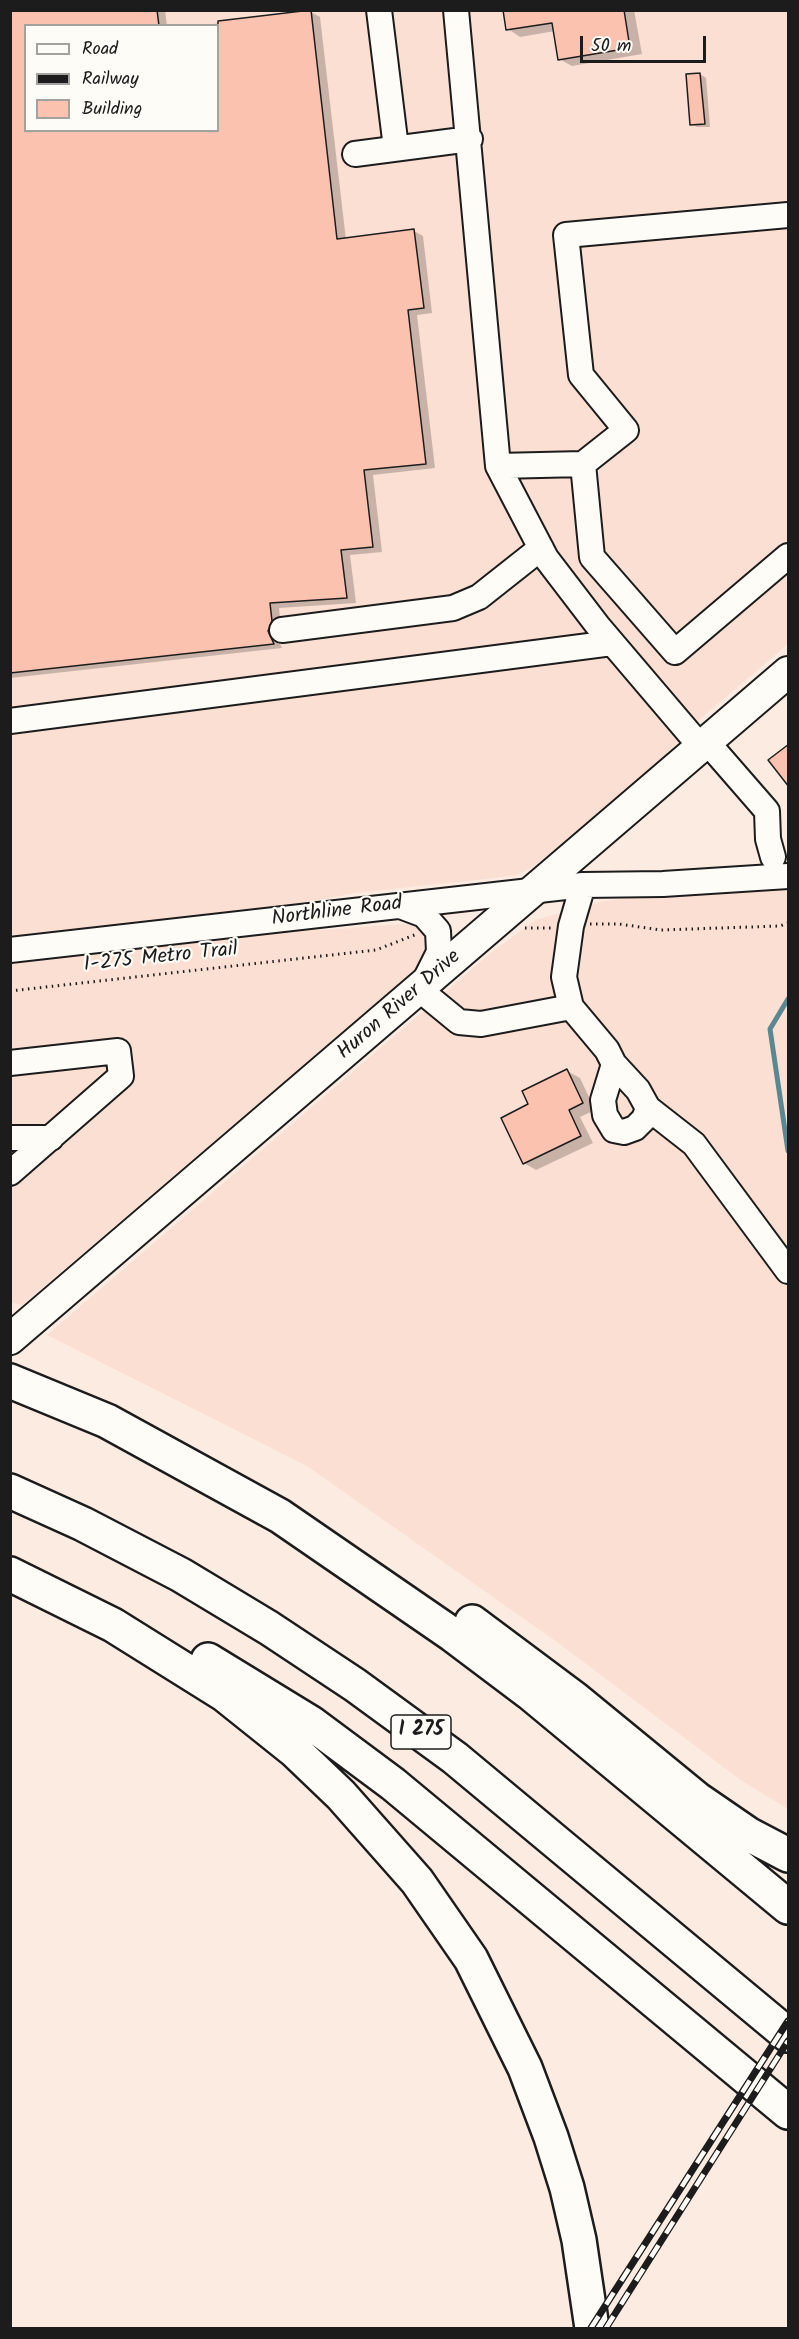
<!DOCTYPE html>
<style>
body{margin:0}
#map{position:relative;width:799px;height:2339px;overflow:hidden;background:#fcebe1;font-family:Kalam,sans-serif}
canvas{display:block}
.frame{position:absolute;inset:0;border:12px solid #1c1c1c;pointer-events:none}
.legend{position:absolute;left:24px;top:24px;width:195px;height:108px;box-sizing:border-box;background:#fdfcf7;border:2px solid #a3a29f;margin:0;padding:8px 10px;list-style:none;font-size:18px;color:#1c1c1c}
.legend li{display:flex;align-items:center;gap:12px;height:30px}
.legend b{width:30px;border:2px solid #a3a29f}
.scale{position:absolute;left:580px;top:36px;width:126px;height:27px;box-sizing:border-box;border:3px solid #1c1c1c;border-top:0;padding-left:8px;font-size:18px;line-height:21px;white-space:nowrap;color:#1c1c1c;-webkit-text-stroke:4px #fdfcf7;paint-order:stroke}
</style>
<div id="map">
<canvas width="799" height="2339"></canvas>
<div class="frame"></div>
<ul class="legend">
<li><b style="height:8px;background:#fdfcf7"></b>Road</li>
<li><b style="height:8px;background:#1c1c1c"></b>Railway</li>
<li><b style="height:16px;background:#fac2af"></b>Building</li>
</ul>
<div class="scale">50 m</div>
</div>
<script>
const g = document.querySelector('canvas').getContext('2d');
g.lineJoin = 'round';
function fill(path, color) { g.fillStyle = color; g.fill(path, 'evenodd'); }
const shape = rows => new Path2D(rows.map(r => 'M' + r).join(''));
function strokePath(path, color, width, dash) { g.strokeStyle = color; g.lineWidth = width; g.lineCap = dash ? 'butt' : 'round'; g.setLineDash(dash || []); g.stroke(path); }
function drawText(font, color, halo, rows, align = 'center') {
  g.font = font + ' Kalam,sans-serif'; g.lineWidth = 4.5; g.setLineDash([]); g.textBaseline = 'middle'; g.strokeStyle = halo; g.fillStyle = color; for (const [text, x, y, turn = 0] of rows) {
    g.save(); g.translate(x, y); g.rotate((+turn || 0) * Math.PI / 180); g.textAlign = isNaN(turn) ? turn : align; if (halo) g.strokeText(text, 0, 0); g.fillText(text, 0, 0); g.restore();
  }
}
fill(shape([
 [10,11,788,11,788,644,707,713,654,766,533,867,517,875,503,877,355,893,279,908,11,939],
 [26,26,218,26,218,130,26,130],
 [788,881,788,1809,742,1781,557,1642,307,1466,47,1335,487,956,535,920,604,901],
 [412,923,420,924,429,939,426,959,416,969,22,1305,11,1302,11,960,289,929,326,930]
]), '#fbdfd2');
fill(shape([
 [10,10,165,10,167,26,26,26,26,130,218,130,218,26,197,26,311,12,320,17,346,240,414,231,423,236,432,313,417,315,435,468,373,475,382,552,350,555,356,603,279,608,281,627,277,637,282,648,10,678],
 [504,10,634,10,642,54,572,66,559,59,555,31,520,37,508,29],
 [700,74,706,78,710,127,697,127,691,124],
 [567,1071,580,1078,595,1110,580,1117,593,1143,536,1170,524,1163,530,1105]
]), '#0003');
strokePath(shape([
 [788,999,770,1029,788,1151]
]), '#598792', 5);
const building = shape([
 [10,10,157,10,159,26,26,26,26,130,218,130,218,21,311,10,337,239,414,229,424,308,408,310,426,464,364,470,373,547,341,550,347,598,270,603,272,621,268,631,274,644,10,673,10,10],
 [503,10,624,10,630,48,558,60,552,23,506,30,503,10],
 [700,73,705,124,690,125,686,74,700,73],
 [789,744,789,787,768,760,789,744],
 [567,1069,583,1103,569,1110,581,1136,523,1164,501,1118,528,1104,522,1091,567,1069]
]);
fill(building, '#fac2af');
strokePath(building, '#1c1c1c', 1.5);
const minor = shape([
 [379,10,396,148],
 [456,10,498,466,546,558,598,626,701,747],
 [355,154,470,139],
 [788,215,566,235,581,375,626,430,583,464,592,557,675,652,788,556],
 [498,466,583,464],
 [282,630,453,608,479,597,541,548],
 [10,721,612,643],
 [707,742,767,811,768,839,773,857],
 [583,885,571,926,564,977,571,1007,607,1050,614,1064,603,1100,605,1115,614,1130,624,1132,635,1128,644,1119,648,1108,638,1090,614,1064],
 [400,906,424,915,438,931,439,952,420,990,459,1022,481,1024,571,1007],
 [10,950,583,885,663,884,788,876],
 [10,1063,118,1051,121,1076,10,1173],
 [648,1108,694,1144,788,1271],
 [10,1138,51,1138]
]);
const major = shape([
 [10,1339,788,672]
]);
const highway = shape([
 [10,1381,107,1421,280,1516,453,1635,530,1693,788,1907],
 [10,1491,83,1524,181,1575,269,1628,355,1685,455,1758,788,2035],
 [10,1574,113,1625,225,1695,295,1751,341,1795,417,1881,471,1959,525,2068,551,2137,567,2188,579,2240,592,2328],
 [472,1622,575,1699,697,1799,748,1834,788,1855],
 [208,1660,311,1723,393,1784,788,2112]
]);
strokePath(minor, '#1c1c1c', 28);
strokePath(major, '#1c1c1c', 34);
strokePath(highway, '#1c1c1c', 38);
strokePath(shape([
 [590,924,619,924,661,930,780,926,788,923],
 [525,928,551,928],
 [10,991,376,950,417,934]
]), '#1c1c1c', 3, [1.5, 4.5]);
strokePath(minor, '#fdfcf7', 24);
strokePath(major, '#fdfcf7', 30);
strokePath(highway, '#fdfcf7', 33);
const rail = shape([
 [591,2328,788,2021],
 [606,2328,788,2041]
]);
strokePath(rail, '#1c1c1c', 7);
strokePath(rail, '#fdfcf7', 4.5, [14]);
for (const [x, y, w] of [
 [421,1732,60]
]) { const box = new Path2D(); box.roundRect(x - w / 2, y - 17, w, 34, 4.5); g.fillStyle = '#fdfcf7'; g.fill(box); strokePath(box, '#1c1c1c', 1.5); }
drawText('bold 20px', '#1c1c1c', null, [
 ["I 275",421,1732]
]);
drawText('21px', '#1c1c1c', '#fdfcf7', [
 ["Northline Road",337,913,-7],
 ["I-275 Metro Trail",161,959,-6],
 ["Huron River Drive",400,1006,-41]
]);
</script>
